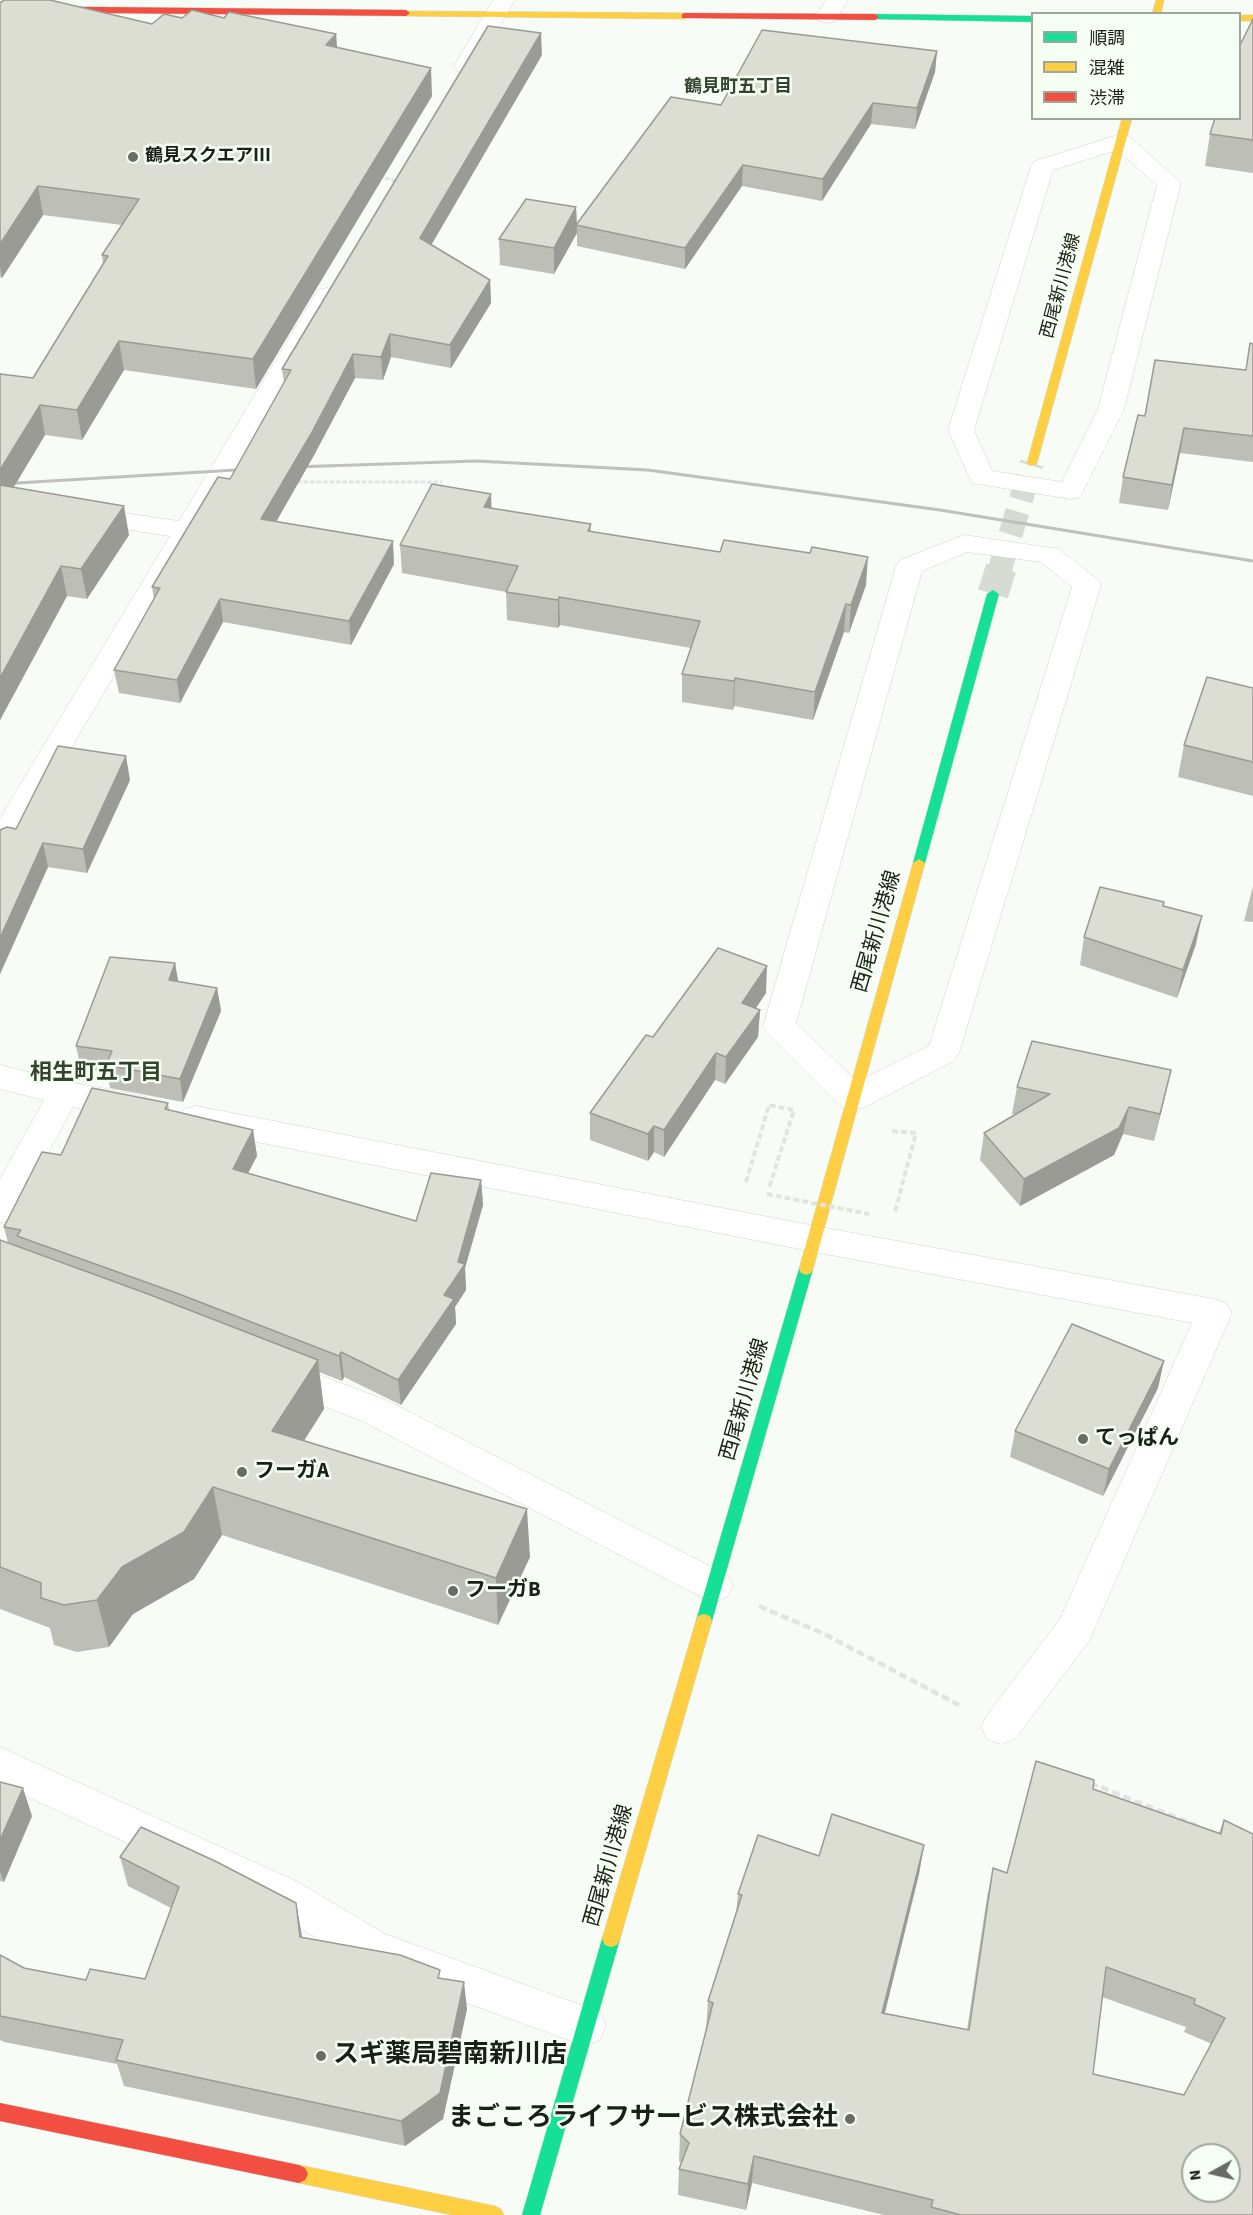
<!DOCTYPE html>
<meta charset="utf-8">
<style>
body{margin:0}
#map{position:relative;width:1253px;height:2215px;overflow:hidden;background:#f7fcf6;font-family:"Source Sans 3","Noto Sans JP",sans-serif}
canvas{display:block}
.legend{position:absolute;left:1031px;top:12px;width:210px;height:108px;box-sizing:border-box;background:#f6fff3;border:2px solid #9ea69b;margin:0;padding:8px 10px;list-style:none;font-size:18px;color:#192016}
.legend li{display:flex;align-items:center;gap:12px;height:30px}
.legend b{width:30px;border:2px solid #9ea69b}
.north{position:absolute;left:1181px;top:2143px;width:60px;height:60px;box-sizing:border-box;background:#f6fff3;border:2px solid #9ea69b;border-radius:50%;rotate:262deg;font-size:16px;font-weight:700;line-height:24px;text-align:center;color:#192016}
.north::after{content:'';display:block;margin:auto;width:21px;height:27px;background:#676d64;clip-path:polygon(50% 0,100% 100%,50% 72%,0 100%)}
</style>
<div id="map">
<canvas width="1253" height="2215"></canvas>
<ul class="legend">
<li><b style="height:8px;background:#16e098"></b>順調</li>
<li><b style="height:8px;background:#ffcf43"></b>混雑</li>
<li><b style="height:8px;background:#f24e42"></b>渋滞</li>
</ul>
<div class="north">N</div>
</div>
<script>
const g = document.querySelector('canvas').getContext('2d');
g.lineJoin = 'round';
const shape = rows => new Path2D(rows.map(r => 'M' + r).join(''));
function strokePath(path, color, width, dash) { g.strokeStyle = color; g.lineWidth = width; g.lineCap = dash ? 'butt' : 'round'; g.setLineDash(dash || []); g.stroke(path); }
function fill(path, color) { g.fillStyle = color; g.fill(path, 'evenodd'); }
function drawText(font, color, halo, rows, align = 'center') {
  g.font = font + ' "Source Sans 3","Noto Sans JP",sans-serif'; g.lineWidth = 5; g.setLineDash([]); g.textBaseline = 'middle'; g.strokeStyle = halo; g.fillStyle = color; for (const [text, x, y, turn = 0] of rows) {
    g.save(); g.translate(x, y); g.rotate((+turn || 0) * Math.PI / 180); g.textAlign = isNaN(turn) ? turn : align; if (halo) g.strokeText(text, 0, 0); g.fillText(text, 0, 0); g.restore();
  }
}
strokePath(shape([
 [1000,569,1032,463]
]), '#d6dbd4', 24, [24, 12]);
strokePath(shape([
 [993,594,1001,568]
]), '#d6dbd4', 31, [31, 16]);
const street = shape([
 [493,0,515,0,473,71,465,73,457,71,454,66,493,0],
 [826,0,848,0,835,21,827,23,819,21,816,16,826,0],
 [1121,134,1129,136,1181,183,1124,409,1080,497,1071,499,972,483,948,430,1031,166,1035,161,1121,134],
 [1117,150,1157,185,1098,409,1062,482,992,471,974,430,1053,170,1117,150],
 [327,288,336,290,339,295,15,843,11,850,0,853,0,818,170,536,96,525,86,523,83,517,86,511,96,509,179,521,315,295,318,290,327,288],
 [964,535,1059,549,1097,579,1101,585,959,1053,954,1061,865,1107,853,1110,841,1107,768,1034,763,1026,896,566,900,560,964,535],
 [967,552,1041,562,1072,587,929,1046,857,1082,796,1023,922,571,967,552],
 [0,1065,64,1081,133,1094,145,1097,149,1106,145,1115,133,1118,73,1107,12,1219,0,1223,0,1179,44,1100,0,1089,0,1065],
 [196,1106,815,1226,1214,1299,1226,1303,1232,1313,1089,1641,1015,1739,1001,1744,987,1739,981,1727,987,1715,1060,1619,1192,1323,815,1252,196,1130,184,1127,179,1118,184,1109,196,1106],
 [280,1360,388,1401,727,1575,733,1586,727,1597,714,1602,701,1597,362,1421,267,1384,262,1374,267,1364,280,1360],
 [0,1747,298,1882,385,1934,600,2012,606,2026,600,2040,585,2046,357,1963,268,1908,0,1784,0,1747]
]);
const fast = shape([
 [875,14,1032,16,1032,22,872,19,872,15,875,14],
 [993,590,999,594,925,863,919,867,913,863,987,594,993,590],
 [806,1263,811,1265,813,1269,712,1621,710,1626,704,1628,698,1626,696,1621,799,1269,801,1265,806,1263],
 [611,1931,617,1933,620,1939,540,2215,522,2215,602,1939,605,1933,611,1931]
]);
const slow = shape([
 [1156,0,1164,0,1161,14,1152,14,1156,0],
 [403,11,685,13,689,16,685,19,406,16,403,15,403,11],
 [1240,15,1253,15,1253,21,1240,21,1240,15],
 [1122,118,1132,118,1037,463,1036,465,1028,465,1027,463,1122,118],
 [919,859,925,863,813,1269,811,1273,806,1275,801,1273,799,1269,913,863,919,859],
 [704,1614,710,1616,712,1621,620,1939,617,1945,611,1947,605,1945,602,1939,696,1621,698,1616,704,1614],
 [299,2165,495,2206,501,2209,504,2215,452,2215,299,2183,293,2180,290,2174,293,2168,299,2165]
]);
const jam = shape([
 [0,6,406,10,410,13,406,16,0,12,0,6],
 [685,13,875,14,879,17,875,20,682,18,682,14,685,13],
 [0,2103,299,2165,305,2168,308,2174,305,2180,299,2183,0,2121,0,2103]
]);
strokePath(street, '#d0d6ce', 1);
strokePath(fast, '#d0d6ce', 1);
strokePath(slow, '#d0d6ce', 1);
strokePath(jam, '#d0d6ce', 1);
strokePath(shape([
 [379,176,396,181],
 [297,482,442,482]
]), '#e2e3e2', 3, [4.5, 2]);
strokePath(shape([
 [892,1131,916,1133,895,1212],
 [746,1182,769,1105,794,1110,769,1188]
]), '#e2e3e2', 4, [6, 3]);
strokePath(shape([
 [759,1606,822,1633,959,1705],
 [1090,1783,1200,1827]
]), '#e2e3e2', 4.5, [8, 4]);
fill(street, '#fefffe');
fill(fast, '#16e098');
fill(slow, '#ffcf43');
fill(jam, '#f24e42');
strokePath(shape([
 [293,467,477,461,648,470,940,510,1253,561],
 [0,484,252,469]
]), '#bfc0be', 3);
strokePath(shape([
 [767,1194,869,1214]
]), '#e2e3e2', 4, [6, 3]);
fill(shape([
 [0,3,152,24,182,18,224,18,336,34,337,48,432,96,256,389,124,370,82,440,45,435,13,488,129,535,87,599,67,596,0,720,0,374,33,378,103,265,102,255,122,225,43,215,2,278,0,277],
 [1253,19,1253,173,1205,166,1210,134],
 [937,51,935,72,915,129,871,124,822,201,742,186,685,269,577,246,577,233,554,274,500,265,499,239,576,207,577,224,721,105],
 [542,55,431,244,490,280,491,303,451,368,391,357,383,380,355,378,313,457,276,522,394,564,351,645,223,622,180,703,119,693,114,670,154,600,152,587,230,479,284,383,282,369],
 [1253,344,1253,462,1180,453,1168,510,1119,503,1123,477,1145,416,1245,370],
 [491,494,491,508,591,524,591,532,866,585,849,633,844,632,813,720,734,706,733,710,682,702,682,674,691,648,560,625,558,628,507,620,506,592,402,573,400,545],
 [1253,688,1253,796,1178,777,1184,745],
 [130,780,87,873,48,867,0,974,0,830,16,829],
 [1253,886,1253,922,1244,921],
 [1163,906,1196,944,1177,998,1080,965,1084,937],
 [175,963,178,982,217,988,221,1011,183,1102,110,1088,107,1072,81,1069,76,1046],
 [766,993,756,1008,760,1010,758,1037,725,1084,715,1080,664,1157,654,1152,648,1161,590,1140,590,1113,653,1037],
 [1017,1087,1165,1096,1154,1141,1123,1134,1114,1155,1020,1206,980,1160,984,1133,1015,1114,1012,1114],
 [168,1103,169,1110,253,1130,257,1156,248,1173,416,1221,481,1180,483,1205,465,1268,466,1290,455,1307,456,1324,401,1405,344,1377,342,1381,319,1372,324,1409,304,1440,530,1557,498,1625,222,1535,194,1579,133,1614,109,1647,77,1652,54,1645,50,1628,0,1609,0,1240,8,1243,4,1227,61,1155],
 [1158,1388,1103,1496,1010,1457,1015,1431],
 [0,1782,32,1816,4,1882,0,1881],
 [1093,1789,1219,1833,1224,1820,1253,2215,884,2215,752,2183,746,2210,678,2195,679,2169,682,2163,679,2161,680,2134,706,2029,708,2001,736,1912,738,1894,819,1856,924,1845,919,1874,885,2013,967,2030,987,1897,993,1868,1007,1873],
 [1102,1997,1186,2027,1184,2032,1212,2044,1184,2095,1093,2074],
 [120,1857,296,1903,302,1937,441,1978,467,2009,443,2119,405,2146,124,2086,117,2064,4,2042,0,2040,0,1955,24,1968,86,1980,145,1979,171,1908,128,1886]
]), '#bdbfb6');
fill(shape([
 [541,33,542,55,422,261,420,238],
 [336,34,338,62,326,45],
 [937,51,935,72,915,129,917,108],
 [431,68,432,96,256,389,253,359],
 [873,103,871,124,822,201,823,179],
 [743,165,742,186,685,269,685,248],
 [38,186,43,215,2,278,0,266,0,244],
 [576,207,577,233,554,274,554,248],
 [490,280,491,303,451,368,450,345],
 [390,334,391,357,383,380,381,357],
 [119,341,124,370,82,440,77,410],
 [353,354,355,378,313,457,264,543,261,519],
 [40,405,45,435,0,510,0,470],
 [1184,428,1180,453,1168,510,1172,485],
 [491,494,492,521,484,507],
 [124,506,129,535,87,599,81,569],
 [393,541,394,564,351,645,349,621],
 [868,557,866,585,849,633,851,605],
 [61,566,67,596,0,720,0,678],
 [559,597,560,625,558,628,558,600],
 [220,599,223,622,180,703,177,680],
 [846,604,844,632,813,720,815,692],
 [735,678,734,706,733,710,734,681],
 [126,756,130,780,87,873,83,849],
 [43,843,48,867,0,974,0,938],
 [1202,916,1196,944,1177,998,1183,970],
 [175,963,179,986,169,980],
 [767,966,766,993,741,1030,742,1003],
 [217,988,221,1011,183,1102,180,1079],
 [760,1010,758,1037,725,1084,726,1057],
 [716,1053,715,1080,664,1157,664,1130],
 [1171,1070,1165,1096,1154,1141,1160,1114],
 [1129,1107,1123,1134,1114,1155,1020,1206,1024,1179],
 [654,1126,654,1152,648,1161,648,1134],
 [253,1130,257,1156,237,1194,233,1169],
 [481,1180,483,1205,465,1268,466,1290,455,1307,456,1324,401,1405,398,1380,444,1295,458,1262],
 [341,1352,344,1377,342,1381,339,1356],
 [318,1360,324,1409,280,1479,272,1431],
 [1164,1361,1158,1388,1103,1496,1109,1469],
 [213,1487,222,1535,194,1579,133,1614,109,1647,97,1600,122,1567],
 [527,1509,530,1557,498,1625,496,1578],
 [23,1788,32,1816,4,1882,0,1871,0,1840],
 [924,1845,919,1874,878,2040,882,2013],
 [296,1903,301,1931,305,1964,300,1937],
 [464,1982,467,2009,443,2119,405,2146,401,2121],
 [754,2156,752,2183,746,2210,748,2184]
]), '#9a9b94');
const building = shape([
 [4,0,50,0,152,24,164,14,182,18,192,10,224,18,229,12,336,34,326,45,431,68,253,359,119,341,77,410,40,405,0,470,0,374,33,378,108,256,102,255,139,199,38,186,0,244,0,3,4,0],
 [1253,19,1253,140,1210,134,1215,118,1239,118,1239,47,1253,19],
 [488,26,541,33,420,238,490,280,450,345,390,334,381,357,353,354,311,434,261,519,393,541,349,621,220,599,177,680,114,670,160,588,152,587,218,477,230,479,291,370,282,369,488,26],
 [762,30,937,51,917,108,873,103,823,179,743,165,685,248,576,225,671,97,721,105,762,30],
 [526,199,576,207,554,248,499,239,526,199],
 [1250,343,1253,344,1253,436,1184,428,1172,485,1123,477,1138,415,1145,416,1155,360,1246,370,1250,343],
 [432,484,491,494,484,507,591,524,588,531,720,552,724,540,810,553,812,547,868,557,851,605,846,604,815,692,735,678,734,681,682,674,700,621,559,597,558,600,506,592,518,566,400,545,432,484],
 [0,485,124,506,81,569,61,566,0,678,0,485],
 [1207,677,1253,688,1253,762,1184,745,1207,677],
 [58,746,126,756,83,849,43,843,0,938,0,830,7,827,16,829,58,746],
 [1100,887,1164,902,1163,906,1202,916,1183,970,1084,937,1100,887],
 [718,948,767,966,742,1003,760,1010,726,1057,716,1053,664,1130,654,1126,648,1134,590,1113,646,1035,653,1037,718,948],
 [110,957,175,963,169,980,217,988,180,1079,106,1065,112,1051,76,1046,110,957],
 [1032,1041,1171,1070,1160,1114,1129,1107,1119,1128,1024,1179,984,1133,1050,1094,1017,1087,1032,1041],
 [92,1088,168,1103,165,1109,253,1130,233,1169,416,1221,431,1173,481,1180,458,1262,465,1264,444,1295,454,1299,398,1380,341,1352,339,1356,179,1294,17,1236,21,1230,4,1227,42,1152,61,1155,92,1088],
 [0,1240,148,1294,318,1360,272,1431,527,1509,496,1578,213,1487,184,1532,122,1567,97,1600,64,1605,41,1598,41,1583,0,1567,0,1240],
 [1072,1324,1164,1361,1109,1469,1015,1431,1072,1324],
 [1036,1761,1094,1780,1093,1789,1221,1834,1224,1820,1253,1834,1253,2215,961,2215,931,2207,933,2200,754,2156,748,2184,679,2169,689,2143,680,2134,713,2003,708,2001,742,1895,738,1894,758,1835,819,1856,832,1814,924,1845,882,2013,969,2030,993,1868,1007,1873,1036,1761],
 [1106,1967,1195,1999,1194,2004,1225,2018,1184,2095,1093,2074,1106,1967],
 [1193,2155,1229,2155,1229,2191,1193,2191,1193,2155],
 [0,1782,23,1788,0,1840,0,1782],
 [141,1827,215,1861,296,1903,300,1937,400,1955,440,1970,438,1978,464,1982,440,2093,401,2121,116,2060,123,2040,0,2016,0,1955,24,1968,86,1980,90,1969,145,1979,179,1887,120,1857,141,1827]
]);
fill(building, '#dcded4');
strokePath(building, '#9a9b94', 1.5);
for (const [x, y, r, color] of [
 [133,157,6,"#676d64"],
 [1083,1439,6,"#676d64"],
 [242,1472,6,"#676d64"],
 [453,1591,6,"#676d64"],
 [321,2056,6,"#676d64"],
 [850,2119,6,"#676d64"]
]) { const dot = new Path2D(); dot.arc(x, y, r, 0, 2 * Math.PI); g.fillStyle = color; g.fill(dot); strokePath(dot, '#f6fff3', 2); }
drawText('bold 18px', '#33442d', '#f6fff3', [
 ["鶴見町五丁目",738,88]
]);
drawText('bold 18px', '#192016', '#f6fff3', [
 ["鶴見スクエアⅢ",145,157]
], 'left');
drawText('18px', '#192016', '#f6fff3', [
 ["西尾新川港線",1062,286,-75]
]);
drawText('21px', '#192016', '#f6fff3', [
 ["西尾新川港線",878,932,-74],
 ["西尾新川港線",746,1400,-74],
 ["西尾新川港線",610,1866,-74]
]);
drawText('bold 21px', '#192016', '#f6fff3', [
 ["てっぱん",1095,1439],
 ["フーガA",254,1472],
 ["フーガB",465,1591]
], 'left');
drawText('bold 22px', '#33442d', '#f6fff3', [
 ["相生町五丁目",96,1074]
]);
drawText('bold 26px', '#192016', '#f6fff3', [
 ["スギ薬局碧南新川店",333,2056],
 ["まごころライフサービス株式会社",838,2119,"right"]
], 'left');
</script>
